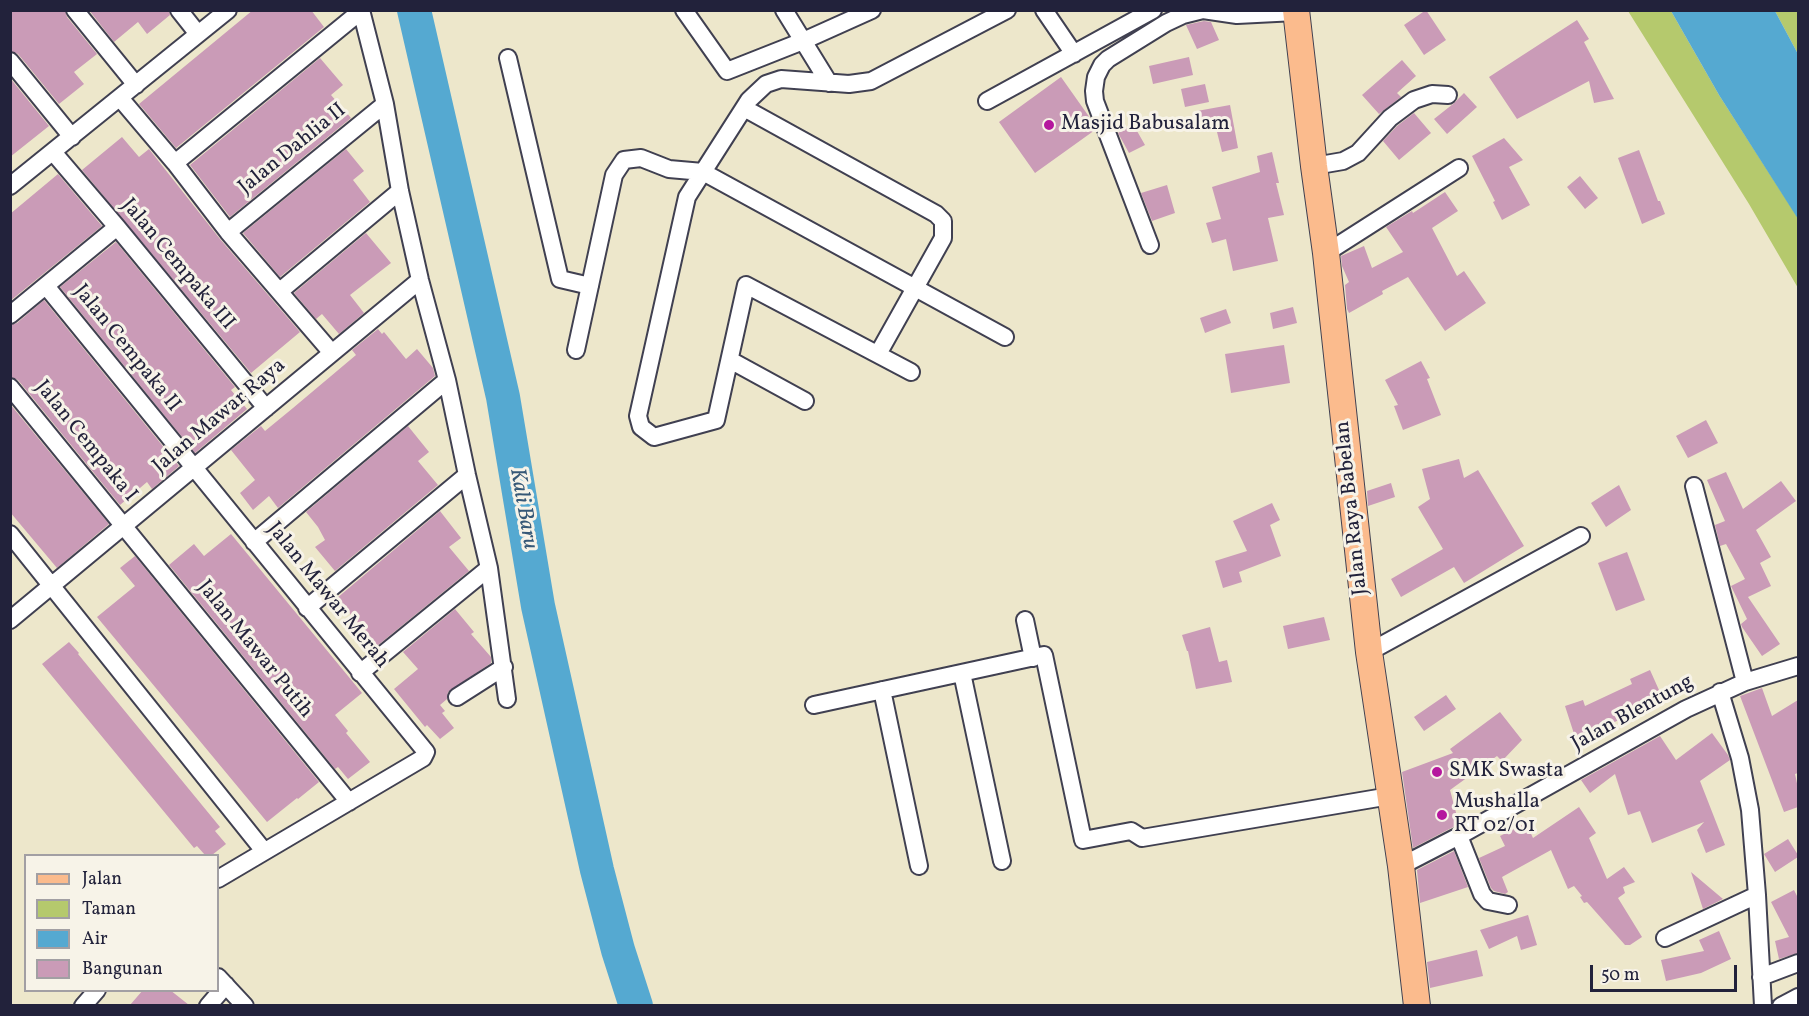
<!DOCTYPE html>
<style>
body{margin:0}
#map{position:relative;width:1809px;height:1016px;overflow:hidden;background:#ede7cb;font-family:Vollkorn,serif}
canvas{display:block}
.frame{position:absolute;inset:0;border:12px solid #22223b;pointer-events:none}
.legend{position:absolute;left:24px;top:854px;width:195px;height:138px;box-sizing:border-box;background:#f7f3e8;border:2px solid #a29fa3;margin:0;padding:8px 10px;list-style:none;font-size:18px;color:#22223b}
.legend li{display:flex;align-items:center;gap:12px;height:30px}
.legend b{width:30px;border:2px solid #a29fa3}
.scale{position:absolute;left:1590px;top:965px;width:147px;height:27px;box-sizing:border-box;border:3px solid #22223b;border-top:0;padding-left:8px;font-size:18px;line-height:21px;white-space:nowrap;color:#22223b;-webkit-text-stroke:4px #f7f3e8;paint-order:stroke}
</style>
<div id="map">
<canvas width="1809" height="1016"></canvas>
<div class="frame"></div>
<ul class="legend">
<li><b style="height:8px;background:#fbbb8d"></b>Jalan</li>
<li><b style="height:16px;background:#b5c96d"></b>Taman</li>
<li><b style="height:16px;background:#55a9d1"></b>Air</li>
<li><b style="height:16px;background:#ca9bb7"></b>Bangunan</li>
</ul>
<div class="scale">50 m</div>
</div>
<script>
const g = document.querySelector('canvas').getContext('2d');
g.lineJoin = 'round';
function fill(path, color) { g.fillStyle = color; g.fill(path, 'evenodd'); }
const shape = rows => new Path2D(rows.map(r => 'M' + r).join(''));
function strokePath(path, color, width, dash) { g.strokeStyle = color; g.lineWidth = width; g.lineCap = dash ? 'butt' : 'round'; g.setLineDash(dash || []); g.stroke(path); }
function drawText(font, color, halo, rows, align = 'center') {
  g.font = font + ' Vollkorn,serif'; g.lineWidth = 6; g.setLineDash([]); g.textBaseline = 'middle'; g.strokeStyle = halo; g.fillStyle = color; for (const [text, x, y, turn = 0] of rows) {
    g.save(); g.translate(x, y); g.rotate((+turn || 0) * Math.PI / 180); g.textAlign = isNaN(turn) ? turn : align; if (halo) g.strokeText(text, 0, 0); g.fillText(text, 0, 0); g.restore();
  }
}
fill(shape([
 [1628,11,1671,11,1719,95,1798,218,1798,288,1749,204],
 [1775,11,1798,11,1798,54]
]), '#b5c96d');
fill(shape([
 [1671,11,1775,11,1798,54,1798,219,1719,95]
]), '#55a9d1');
strokePath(shape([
 [414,10,503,397,538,606,597,870,618,950,636,1006]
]), '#55a9d1', 34);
fill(shape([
 [10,10,65,10,67,17,97,54,74,72,84,84,59,104,18,54,10,51],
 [89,10,169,10,170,15,147,34,138,22,114,42],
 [253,10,311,10,324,27,176,148,139,104],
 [1426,10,1446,40,1424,55,1404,25],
 [1577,20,1589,39,1584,42,1614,99,1594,103,1589,81,1517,119,1489,77],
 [1204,21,1211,22,1219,40,1197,49,1186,25],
 [1189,57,1193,75,1153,84,1149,66],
 [320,58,343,85,331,95,351,118,230,217,190,165],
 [1402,60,1416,76,1397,93,1401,97,1379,114,1362,95],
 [1061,77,1090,118,1095,130,1035,173,999,122],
 [10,78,49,126,10,157],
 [1205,84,1209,102,1185,107,1181,89],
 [1464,93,1477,107,1447,134,1434,119,1453,104],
 [1230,105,1238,148,1222,152,1216,128,1200,131,1197,111],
 [1414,113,1431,133,1399,160,1383,141,1397,126],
 [1133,124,1145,145,1129,153,1118,133],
 [122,137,139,157,149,149,220,239,300,332,251,373,82,170],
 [1504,138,1523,160,1509,167,1530,205,1502,220,1493,202,1495,201,1472,156],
 [346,149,364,171,353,180,370,202,280,277,243,233],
 [1639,150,1658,201,1660,201,1665,214,1642,224,1618,158],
 [1272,152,1279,183,1276,183,1284,215,1268,218,1278,261,1233,271,1226,239,1212,243,1206,223,1221,219,1212,187,1260,172,1257,156],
 [58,174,102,226,10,301,10,214],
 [1580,176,1598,198,1585,209,1567,187],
 [1167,185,1175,213,1152,221,1141,193],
 [1445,192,1458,211,1432,228,1457,276,1464,271,1486,303,1445,331,1408,277,1382,291,1383,294,1349,313,1347,309,1345,285,1349,282,1342,266,1341,256,1364,246,1372,268,1403,252,1386,227,1412,211,1413,213],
 [366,233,391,263,350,295,364,313,339,334,322,314,316,319,294,293],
 [116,242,235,387,231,390,247,409,195,453,60,287],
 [44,300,179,466,152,489,147,482,120,505,18,380,10,377,10,325,17,323],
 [1293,307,1297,323,1273,329,1270,313],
 [1226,309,1231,323,1205,333,1200,318],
 [378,329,382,334,384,332,406,359,417,349,433,368,435,376,278,508,269,496,253,510,240,493,255,480,231,450,261,426,265,431,293,408,356,355,352,350],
 [1284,345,1290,383,1231,393,1225,354],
 [1421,361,1430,378,1427,379,1441,415,1403,430,1394,406,1398,405,1385,380],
 [10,404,109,524,57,568,10,512],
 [1706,420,1718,443,1688,458,1676,436],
 [408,426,429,452,418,461,438,485,335,571,315,547,325,540,318,527,306,512],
 [1459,459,1464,478,1478,470,1524,546,1464,583,1454,567,1401,597,1391,579,1443,549,1418,507,1430,499,1422,469],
 [1726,472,1743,509,1781,481,1796,501,1756,530,1771,557,1760,563,1771,586,1748,597,1780,644,1762,656,1742,627,1741,624,1747,619,1731,586,1745,579,1726,544,1720,546,1715,525,1725,521,1707,480],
 [1391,483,1395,497,1368,506,1367,491],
 [1619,485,1631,510,1606,527,1591,503],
 [1272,503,1280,520,1270,525,1281,556,1239,572,1242,582,1223,588,1215,561,1247,551,1233,521],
 [440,511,461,538,449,547,469,571,377,646,337,598],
 [231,534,362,693,335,715,348,731,346,733,370,762,348,779,338,767,335,769,169,565,194,544,204,556],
 [1627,552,1645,600,1616,611,1598,563],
 [135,556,319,782,298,799,297,798,267,822,97,617,135,586,120,568],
 [455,609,474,632,471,634,491,657,491,663,448,692,447,699,440,705,445,711,442,713,454,728,440,739,427,725,425,727,394,689,418,669,403,652],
 [1324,617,1330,640,1288,649,1283,626],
 [1210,627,1219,662,1227,660,1232,682,1196,689,1188,651,1187,651,1182,635],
 [69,642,79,653,78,654,220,827,215,831,226,844,212,855,205,855,197,846,194,848,42,664],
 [1650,670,1663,699,1600,729,1604,734,1577,743,1565,706,1583,700,1585,706,1632,684,1630,679],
 [1762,688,1772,716,1798,700,1798,773,1795,774,1798,788,1798,807,1784,812,1740,696],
 [1446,695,1456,709,1424,731,1414,717],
 [1500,712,1522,740,1502,761,1497,756,1450,790,1459,824,1413,848,1402,772,1453,753,1450,749],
 [1712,733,1728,755,1730,760,1700,781,1725,845,1706,853,1697,830,1704,822,1652,843,1640,811,1628,815,1615,774,1590,793,1581,780,1660,736,1676,760],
 [1579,807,1596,833,1589,838,1607,879,1624,867,1635,882,1623,887,1625,893,1618,898,1642,937,1630,945,1625,945,1587,902,1584,903,1580,897,1582,896,1574,886,1568,889,1551,850,1502,877,1508,892,1505,894,1494,891,1491,888,1479,858,1505,846,1500,836,1526,823,1533,838],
 [1788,839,1798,855,1798,857,1775,872,1764,854],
 [1454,851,1468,887,1420,903,1417,870],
 [1691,872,1723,899,1703,909],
 [1794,890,1798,898,1798,953,1779,959,1775,941,1789,937,1771,902],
 [1528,915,1537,945,1521,950,1517,936,1489,949,1480,930],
 [1719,931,1731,959,1701,973,1666,981,1661,960,1704,951,1699,940],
 [1477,950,1483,976,1430,988,1427,962],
 [143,990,170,990,189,1005,130,1005]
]), '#ca9bb7');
const minor = shape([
 [75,10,136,85],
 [179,10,198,34],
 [361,10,385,104,400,191,420,280,447,380,467,475,489,568,507,699],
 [684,10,727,71,803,41,872,10],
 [784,10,829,83],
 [1044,10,1074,54],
 [1203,10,1237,15,1296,12],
 [508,58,560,279,590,286],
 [10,61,72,137],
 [120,98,175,163,228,232,332,353],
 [987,101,1153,10],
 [744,108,936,214,943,221,943,238,878,354],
 [53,152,117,227,266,408],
 [175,163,361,11],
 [1314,166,1343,161,1358,153,1390,118,1414,100,1432,94,1448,95],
 [10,186,228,10],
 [228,232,385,104],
 [1150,245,1095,101,1094,91,1096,77,1102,65,1108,59,1166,23,1183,15,1203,10],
 [1326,253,1459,168],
 [46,286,426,752,423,758,218,879],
 [280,291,400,191],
 [10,315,117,227],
 [576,350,614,175,624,160,641,158,669,169,703,172,1005,337],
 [730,360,805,401],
 [911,372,746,285,716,420,654,437,641,427,638,416,687,197,749,100,766,84,781,79,849,84,871,81,1007,10],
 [10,387,349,802],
 [1694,486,1745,682],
 [10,534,264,851],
 [254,542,447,380],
 [307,608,467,475],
 [10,620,420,280],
 [1025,620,1033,658],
 [1369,652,1581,536],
 [360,673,489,568],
 [962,673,1002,861],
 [882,690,919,866],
 [1720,692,1740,758,1750,810,1757,895,1763,1006],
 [457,697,504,667],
 [814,705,1044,655,1083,840,1131,831,1142,838,1390,796],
 [1459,836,1482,894,1488,901,1508,905],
 [1401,866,1459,836,1686,709,1745,682,1798,666],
 [1665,938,1757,895],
 [218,977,245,1006],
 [1761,977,1798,963],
 [83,1006,97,990],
 [208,1006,226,985],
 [1781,1006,1798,997]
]);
const primary = shape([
 [1296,10,1314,166,1326,253,1369,652,1401,866,1417,1006]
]);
strokePath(minor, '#404051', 20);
strokePath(primary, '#404051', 28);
strokePath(minor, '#fff', 16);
strokePath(primary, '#fbbb8d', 26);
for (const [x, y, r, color] of [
 [1049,125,6,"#b5179e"],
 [1437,772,6,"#b5179e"],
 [1442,815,6,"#b5179e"]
]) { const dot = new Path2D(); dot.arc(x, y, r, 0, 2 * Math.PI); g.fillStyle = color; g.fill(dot); strokePath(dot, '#f7f3e8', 2); }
drawText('21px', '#22223b', '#f7f3e8', [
 ["Masjid Babusalam",1061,125],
 ["SMK Swasta",1449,772],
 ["Mushalla",1454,803],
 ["RT 02/01",1454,827]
], 'left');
drawText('21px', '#22223b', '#f7f3e8', [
 ["Jalan Dahlia II",293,150,-39],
 ["Jalan Cempaka III",177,265,50],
 ["Jalan Cempaka II",126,349,51],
 ["Jalan Mawar Raya",220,417,-40],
 ["Jalan Cempaka I",85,442,51],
 ["Jalan Raya Babelan",1353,508,-96],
 ["Jalan Mawar Merah",327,596,51],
 ["Jalan Mawar Putih",254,650,51],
 ["Jalan Blentung",1633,714,-29]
]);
drawText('italic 22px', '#365877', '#f7f3e8', [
 ["Kali Baru",522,509,80]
]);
</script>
